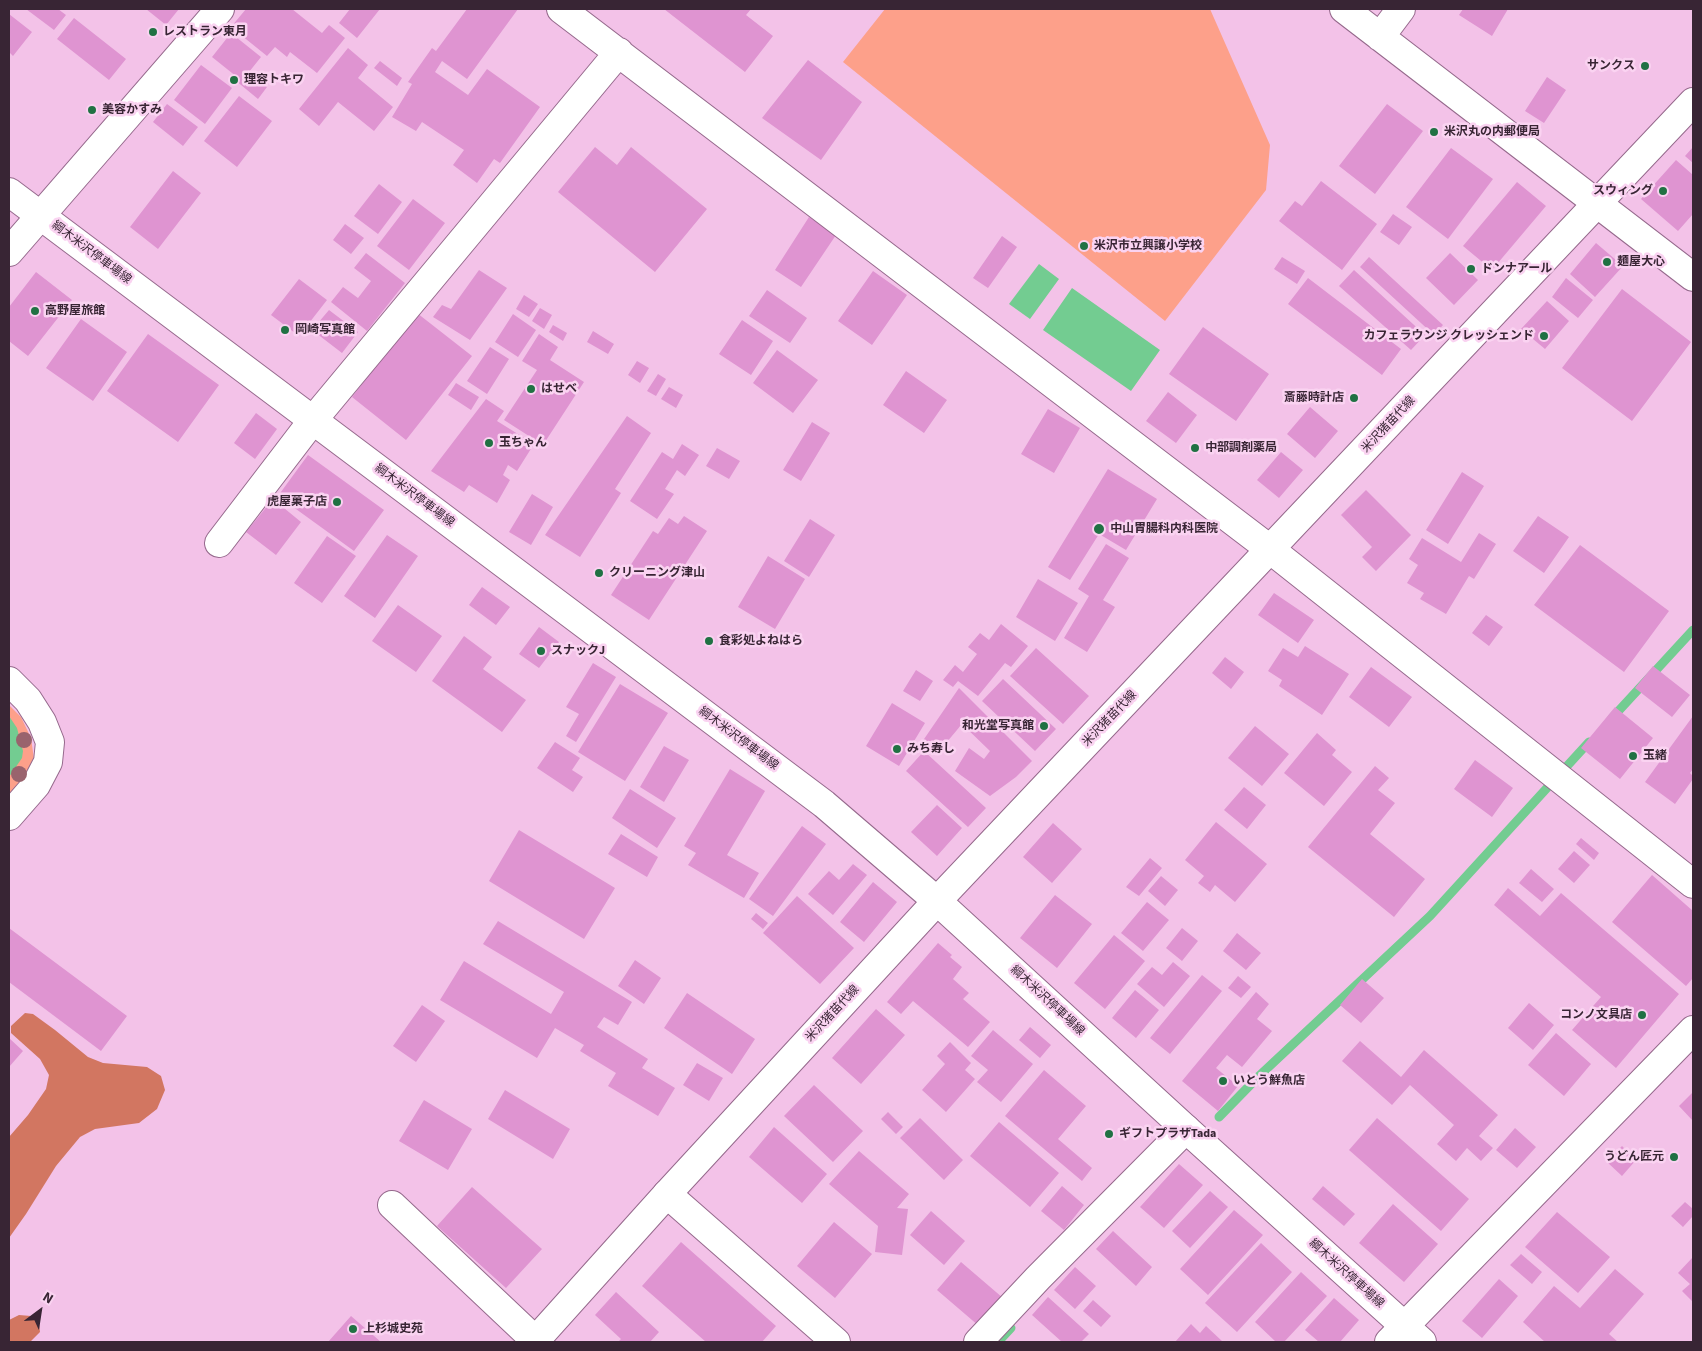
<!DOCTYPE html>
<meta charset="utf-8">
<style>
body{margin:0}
#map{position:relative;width:1702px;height:1351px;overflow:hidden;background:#f3c2e8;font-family:"Source Sans 3",sans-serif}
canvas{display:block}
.frame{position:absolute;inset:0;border:10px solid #382534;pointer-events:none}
.north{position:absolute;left:15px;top:1286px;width:50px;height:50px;-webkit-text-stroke:4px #fad3f1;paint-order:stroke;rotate:31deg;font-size:14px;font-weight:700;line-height:20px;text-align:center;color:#382534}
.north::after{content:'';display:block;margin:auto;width:18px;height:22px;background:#382534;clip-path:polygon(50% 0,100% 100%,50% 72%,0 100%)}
</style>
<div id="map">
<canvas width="1702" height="1351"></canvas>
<div class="frame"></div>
<div class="north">N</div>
</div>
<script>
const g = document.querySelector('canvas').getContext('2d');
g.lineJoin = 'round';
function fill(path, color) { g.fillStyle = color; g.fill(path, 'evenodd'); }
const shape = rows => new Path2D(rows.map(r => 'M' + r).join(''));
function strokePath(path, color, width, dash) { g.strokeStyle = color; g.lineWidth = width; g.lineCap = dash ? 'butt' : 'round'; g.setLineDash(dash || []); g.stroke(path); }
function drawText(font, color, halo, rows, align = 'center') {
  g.font = font + ' "Source Sans 3","Noto Sans JP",sans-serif'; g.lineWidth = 5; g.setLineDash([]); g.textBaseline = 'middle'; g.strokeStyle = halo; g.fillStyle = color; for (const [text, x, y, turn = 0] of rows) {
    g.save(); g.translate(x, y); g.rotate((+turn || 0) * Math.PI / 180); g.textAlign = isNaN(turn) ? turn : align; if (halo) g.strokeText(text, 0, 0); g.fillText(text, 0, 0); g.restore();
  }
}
fill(shape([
 [885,9,1210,9,1270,145,1266,190,1165,321,843,62],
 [9,705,21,717,31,738,34,759,27,777,9,798]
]), '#fda08a');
fill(shape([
 [25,1013,33,1014,55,1030,88,1057,103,1063,147,1067,161,1076,165,1090,157,1109,139,1123,95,1129,80,1137,56,1166,26,1214,9,1238,9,1137,28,1115,46,1089,49,1075,40,1059,11,1033,11,1026],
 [19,1315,31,1316,39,1323,40,1332,30,1342,9,1342,9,1320]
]), '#d27661');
fill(shape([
 [1039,264,1059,279,1030,319,1009,304],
 [1072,288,1160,350,1131,391,1043,330],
 [9,716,17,728,23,751,22,758,9,777]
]), '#73cc91');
strokePath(shape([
 [1612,718,1693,630],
 [1219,1117,1259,1076,1430,916,1589,742],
 [998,1342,1011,1328]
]), '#73cc91', 9);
fill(shape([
 [26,9,58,9,66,15,54,30],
 [146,9,179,9,166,25],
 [246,9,292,9,322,33,329,25,345,38,317,73,290,52,287,57,275,47,267,56,231,27],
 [350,9,380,9,357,38,339,23],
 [467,9,518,9,467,79,442,61,435,72,468,95,487,69,540,107,500,163,494,159,477,183,453,165,464,150,422,122,416,131,392,117,412,84,408,82,432,48,436,51],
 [664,9,751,9,746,15,773,36,745,72],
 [1463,9,1508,9,1492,36,1459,15],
 [9,14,32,32,13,56,9,52],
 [74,18,126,59,109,80,57,39],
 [231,33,261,57,249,72,267,87,258,99,235,80,237,77,212,57],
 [348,48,368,65,358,78,393,107,374,131,338,102,319,126,299,109],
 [808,60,862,102,821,160,762,118],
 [380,61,402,78,397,86,374,68],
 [201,65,232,88,205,124,174,100],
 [1547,77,1566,90,1544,123,1525,111],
 [239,96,272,121,237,167,204,141],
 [167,104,198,127,183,146,153,122],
 [1387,104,1423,131,1375,194,1339,166],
 [595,147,617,165,631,147,707,209,655,272,558,192],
 [1693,147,1693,163,1685,156],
 [1451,148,1493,179,1448,239,1406,207],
 [1676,160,1693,175,1693,214,1678,231,1641,199],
 [173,171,201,193,158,249,130,227],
 [1321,181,1377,224,1342,270,1279,221,1295,201,1302,206],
 [1517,182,1546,206,1492,270,1463,246],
 [379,184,402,202,378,234,354,216],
 [413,199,445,223,409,270,377,246],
 [1393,214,1412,227,1399,245,1380,232],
 [809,217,836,235,801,287,775,270],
 [345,224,364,238,351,254,333,240],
 [1002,236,1017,247,988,288,973,278],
 [1596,243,1623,266,1595,297,1570,274],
 [366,253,405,283,367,331,331,302,343,287,358,298,371,281,354,268],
 [1450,253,1478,280,1454,305,1426,278],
 [1282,257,1305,271,1297,284,1274,269],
 [1369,257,1443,325,1434,335,1360,267],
 [479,270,507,288,470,340,433,317,442,305,451,309],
 [1354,270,1425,335,1411,350,1339,286],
 [873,271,907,295,872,345,838,321],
 [36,272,72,300,28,356,9,341,9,307],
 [1308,278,1401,349,1382,375,1288,304],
 [1566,278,1593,300,1578,318,1552,297],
 [299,279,327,300,299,336,271,315],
 [1622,289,1691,342,1632,421,1562,368],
 [767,290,807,318,790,343,749,316],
 [524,295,538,304,529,317,516,309],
 [1547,301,1569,321,1545,349,1521,329],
 [540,308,552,315,544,329,532,321],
 [329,310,358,332,342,353,312,330],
 [417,313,472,356,406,440,352,397],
 [513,314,536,330,518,357,495,342],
 [81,319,127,352,93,401,46,368],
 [742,320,773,341,751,375,719,354],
 [553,325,567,333,563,341,549,332],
 [1203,327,1269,374,1236,421,1169,374],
 [593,331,614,344,608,354,587,342],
 [148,334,219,385,178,442,107,391],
 [539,334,558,347,550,360,584,382,543,445,504,420,537,370,522,361],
 [490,347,509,359,487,394,467,381],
 [777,350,818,380,793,413,753,383],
 [637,361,649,368,640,383,628,375],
 [906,371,947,400,924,433,883,405],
 [658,374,666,379,656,396,647,391],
 [456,383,479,397,471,410,448,395],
 [669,387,683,395,676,408,661,399],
 [1168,392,1197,415,1176,443,1146,421],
 [486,399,504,411,497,421,534,444,517,471,508,465,503,475,510,480,497,503,469,485,464,492,431,471],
 [1310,407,1338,431,1315,458,1287,434],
 [1048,409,1080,428,1054,473,1021,454],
 [256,413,277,429,255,459,234,443],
 [627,416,651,433,615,489,621,493,580,557,545,535],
 [812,422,830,433,801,481,783,470],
 [682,444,699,455,685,476,677,470,665,489,674,494,657,519,630,501,662,452,673,459],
 [717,448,740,461,729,479,706,466],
 [1281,452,1303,470,1279,498,1257,480],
 [308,455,384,510,354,551,278,496],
 [1108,469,1157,499,1126,550,1099,534,1070,580,1048,567],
 [1462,472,1484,486,1448,544,1426,530],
 [1366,490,1411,535,1376,571,1362,557,1372,547,1341,515],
 [532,494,553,507,531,545,509,532],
 [273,499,301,522,276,555,246,532],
 [684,516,707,531,649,620,611,595,653,531,658,534,669,518,678,524],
 [1538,516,1569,537,1544,573,1513,551],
 [810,519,835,535,809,577,784,561],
 [1479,533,1496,544,1474,579,1469,576,1446,614,1420,599,1424,593,1407,583,1418,565,1409,559,1422,538,1461,562],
 [387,535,418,556,375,618,344,596],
 [327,536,356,556,322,603,294,583],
 [1106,544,1129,558,1103,600,1115,607,1087,652,1064,638,1089,596,1078,589],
 [1580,545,1669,611,1624,672,1534,605],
 [768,556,805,579,775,629,738,607],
 [1038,579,1078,603,1055,641,1016,617],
 [482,587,510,607,496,625,469,605],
 [1274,593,1314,620,1298,643,1258,615],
 [398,605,442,636,416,672,372,641],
 [1486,615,1503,627,1489,646,1472,633],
 [1001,624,1028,646,1011,667,1005,663,978,696,958,681,953,687,943,680,955,665,963,672,977,654,968,647,980,633,989,640],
 [539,627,559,642,539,668,519,654],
 [464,636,492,657,483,669,526,700,502,732,432,681],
 [1305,646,1349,674,1322,715,1279,686,1282,680,1268,671,1283,648,1298,657],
 [1036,648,1089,696,1063,724,1010,676],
 [1225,657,1244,672,1231,689,1212,673],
 [593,663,616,677,576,742,566,736,579,714,566,707],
 [1653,666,1690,695,1672,717,1635,688],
 [1371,667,1412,697,1389,727,1349,697],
 [916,670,933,681,920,701,903,691],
 [1003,679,1056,729,1035,751,982,701],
 [620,684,668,713,625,781,578,752],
 [959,688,1032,761,1016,777,990,796,955,771,969,748,984,759,990,751,962,724,936,755,922,742],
 [892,703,925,723,899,766,866,746],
 [1615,707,1653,738,1620,779,1581,748],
 [1693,716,1693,769,1690,773,1693,776,1693,779,1675,804,1645,782],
 [1255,726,1289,754,1262,786,1228,758],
 [1317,733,1336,750,1332,755,1352,772,1324,806,1284,773],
 [555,742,580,758,572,770,583,777,573,792,537,768],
 [664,746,689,760,664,802,640,787],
 [924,751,986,808,968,827,906,771],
 [1475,760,1513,788,1492,817,1454,789],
 [1375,766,1389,778,1378,790,1395,803,1370,834,1425,879,1394,917,1308,847],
 [730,769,765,791,727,855,759,873,744,898,688,865,696,853,684,846],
 [1244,787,1266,805,1247,829,1224,810],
 [630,789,676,818,657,848,612,818],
 [937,805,962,828,937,856,911,832],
 [1216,822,1267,864,1235,902,1215,885,1210,892,1198,883,1204,876,1185,860],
 [1053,823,1082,849,1052,883,1023,857],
 [802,826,826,844,773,916,749,899],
 [519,830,615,888,584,939,489,881],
 [621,834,658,857,647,877,608,854],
 [1581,838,1599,853,1594,860,1576,844],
 [1574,851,1590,865,1574,883,1558,869],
 [1150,858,1162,868,1139,896,1126,887],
 [853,864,867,875,833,915,808,894,829,871,839,880],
 [1531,869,1554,889,1542,902,1519,883],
 [1652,875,1693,911,1693,978,1686,986,1612,922],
 [1161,876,1178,890,1165,906,1148,891],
 [873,882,897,902,864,942,840,922],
 [1508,888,1540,916,1561,893,1679,994,1616,1068,1572,1030,1601,997,1494,905],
 [1055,895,1092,924,1057,968,1020,938],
 [797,896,854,948,820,984,763,933],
 [1147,902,1169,920,1143,951,1121,933],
 [756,913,768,923,763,929,751,919],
 [498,921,632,1002,618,1025,604,1017,597,1027,648,1059,642,1068,675,1088,658,1116,608,1086,616,1073,580,1051,584,1045,555,1028,537,1058,440,1000,464,961,551,1014,564,992,483,944],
 [9,928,127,1016,101,1051,9,982],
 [1182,928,1198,941,1182,961,1166,948],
 [1237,933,1261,953,1246,970,1223,951],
 [1114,935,1145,961,1105,1009,1074,983],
 [938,943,952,955,950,957,962,967,953,979,969,993,963,999,990,1022,968,1047,913,1001,901,1014,887,1002],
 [635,960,661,978,644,1004,618,986],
 [1173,962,1190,976,1164,1007,1137,984,1152,967,1162,975],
 [1202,975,1222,991,1170,1054,1150,1038],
 [1238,976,1251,987,1241,998,1228,988],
 [1362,979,1384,998,1361,1023,1340,1005],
 [1135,990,1159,1010,1136,1038,1112,1018],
 [1256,992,1269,1004,1257,1019,1272,1031,1242,1067,1227,1055,1216,1068,1238,1086,1218,1111,1182,1081],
 [687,993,755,1039,732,1074,664,1028],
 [1529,1003,1554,1025,1533,1050,1508,1028],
 [422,1005,445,1021,416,1062,393,1046],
 [876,1009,905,1035,861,1084,832,1058],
 [1030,1027,1051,1045,1040,1058,1019,1040],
 [993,1030,1033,1064,1001,1102,977,1082,988,1070,971,1056],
 [1556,1033,1591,1064,1564,1096,1528,1065],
 [9,1038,23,1051,9,1067],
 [1360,1041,1401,1077,1424,1050,1498,1115,1479,1136,1493,1148,1481,1161,1467,1148,1456,1161,1437,1144,1454,1125,1410,1085,1392,1105,1342,1061],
 [950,1042,971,1063,965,1070,975,1079,946,1112,922,1090,945,1064,937,1056],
 [697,1063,723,1078,709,1101,683,1085],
 [1044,1070,1086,1106,1058,1139,1092,1168,1082,1181,1005,1116],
 [814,1085,863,1131,833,1162,784,1116],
 [505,1090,570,1129,553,1159,488,1119],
 [1693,1092,1693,1121,1679,1106],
 [424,1100,472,1129,448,1170,399,1141],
 [888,1112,903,1127,896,1134,881,1119],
 [920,1118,963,1160,944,1180,900,1138],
 [1377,1118,1469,1199,1441,1231,1349,1150],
 [999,1122,1059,1173,1030,1207,970,1156],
 [774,1127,827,1174,802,1203,749,1157],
 [1515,1128,1536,1147,1517,1168,1496,1150],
 [1622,1146,1636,1160,1622,1176,1607,1162],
 [859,1151,909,1194,897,1208,908,1209,902,1255,875,1252,878,1226,829,1184],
 [1179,1164,1203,1185,1164,1228,1140,1207],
 [1062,1186,1084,1205,1064,1230,1041,1211],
 [1323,1186,1355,1214,1344,1226,1312,1199],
 [472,1187,542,1249,506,1288,437,1226],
 [1210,1191,1228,1207,1190,1248,1172,1231],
 [1685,1202,1693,1209,1693,1216,1683,1227,1671,1216],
 [1393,1204,1438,1244,1404,1282,1359,1243],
 [1234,1210,1263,1235,1208,1295,1180,1269],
 [931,1211,965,1241,944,1265,910,1235],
 [1557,1212,1610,1257,1578,1293,1525,1247],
 [834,1222,872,1254,835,1298,797,1266],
 [1113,1231,1152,1267,1136,1286,1096,1249],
 [681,1242,776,1326,762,1342,706,1342,642,1286],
 [1261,1243,1292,1272,1237,1332,1205,1303],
 [1521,1254,1542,1272,1532,1284,1510,1265],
 [1693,1257,1693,1302,1682,1291,1690,1284,1678,1273],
 [961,1262,1003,1298,979,1326,937,1290],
 [1075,1267,1096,1286,1075,1309,1054,1290],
 [1615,1269,1644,1294,1609,1334,1618,1342,1545,1342,1523,1322,1554,1286,1580,1308],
 [1301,1272,1327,1296,1284,1342,1276,1342,1255,1322],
 [1499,1279,1518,1296,1482,1338,1462,1321],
 [616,1292,659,1332,650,1342,618,1342,621,1339,595,1315],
 [1048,1297,1089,1334,1081,1342,1062,1342,1032,1315],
 [1334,1298,1359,1320,1340,1342,1319,1342,1305,1330],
 [1093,1300,1111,1316,1101,1327,1083,1311],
 [351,1316,381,1342,328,1342],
 [1191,1324,1200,1333,1206,1326,1223,1342,1175,1342]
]), '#df94d1');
const minor = shape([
 [561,9,1271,550,1693,884],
 [1344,9,1693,277],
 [1380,37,1401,9],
 [9,252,220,9],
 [219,543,313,420,619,52],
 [9,681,28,700,42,722,50,742,48,762,36,785,9,816],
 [667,1194,836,1342],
 [392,1205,537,1342],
 [978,1342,1038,1278,1186,1129],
 [1389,1342,1693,1030]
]);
const major = shape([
 [9,192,824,804,937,901,1186,1129,1422,1342],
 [534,1342,667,1194,937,901,1693,102]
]);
strokePath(minor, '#95698c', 30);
strokePath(major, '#95698c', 30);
strokePath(minor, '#fff', 28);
strokePath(major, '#fff', 28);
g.fillStyle = '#99636d';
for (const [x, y] of [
 [24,740],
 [19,774]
]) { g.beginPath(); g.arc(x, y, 8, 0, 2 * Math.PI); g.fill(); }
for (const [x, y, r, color] of [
 [153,32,5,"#207143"],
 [1645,66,5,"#207143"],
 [234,80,5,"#207143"],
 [92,110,5,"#207143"],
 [1434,132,5,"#207143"],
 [1663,191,5,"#207143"],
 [1084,246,5,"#207143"],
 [1607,262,5,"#207143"],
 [1471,269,5,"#207143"],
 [35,311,5,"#207143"],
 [285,330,5,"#207143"],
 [1544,336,5,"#207143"],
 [531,389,5,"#207143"],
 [1354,398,5,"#207143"],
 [489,443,5,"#207143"],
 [1195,448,5,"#207143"],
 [337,502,5,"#207143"],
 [1099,529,6,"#207143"],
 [599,573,5,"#207143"],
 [709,641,5,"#207143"],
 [541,651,5,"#207143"],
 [1044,726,5,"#207143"],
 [897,749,5,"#207143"],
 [1633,756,5,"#207143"],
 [1642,1015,5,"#207143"],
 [1223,1081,5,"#207143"],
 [1109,1134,5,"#207143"],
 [1674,1157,5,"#207143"],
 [353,1329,5,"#207143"]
]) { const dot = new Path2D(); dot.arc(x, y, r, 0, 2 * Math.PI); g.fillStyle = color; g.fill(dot); strokePath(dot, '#fad3f1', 2); }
drawText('bold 12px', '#382534', '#fad3f1', [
 ["レストラン東月",163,32],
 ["サンクス",1635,66,"right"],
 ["理容トキワ",244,80],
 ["美容かすみ",102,110],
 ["米沢丸の内郵便局",1444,132],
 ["スウィング",1653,191,"right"],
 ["米沢市立興譲小学校",1094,246],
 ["麺屋大心",1617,262],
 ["ドンナアール",1481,269],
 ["高野屋旅館",45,311],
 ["岡崎写真館",295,330],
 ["カフェラウンジ クレッシェンド",1534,336,"right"],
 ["はせべ",541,389],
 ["斎藤時計店",1344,398,"right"],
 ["玉ちゃん",499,443],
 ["中部調剤薬局",1205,448],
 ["虎屋菓子店",327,502,"right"],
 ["中山胃腸科内科医院",1110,529],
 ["クリーニング津山",609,573],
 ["食彩処よねはら",719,641],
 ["スナックJ",551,651],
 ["和光堂写真館",1034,726,"right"],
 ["みち寿し",907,749],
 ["玉緒",1643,756],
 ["コンノ文具店",1632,1015,"right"],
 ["いとう鮮魚店",1233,1081],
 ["ギフトプラザTada",1119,1134],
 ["うどん匠元",1664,1157,"right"],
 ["上杉城史苑",363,1329]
], 'left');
drawText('12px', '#382534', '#fad3f1', [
 ["綱木米沢停車場線",91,253,37],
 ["米沢猪苗代線",1389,425,-47],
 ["綱木米沢停車場線",414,496,37],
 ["米沢猪苗代線",1110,719,-46],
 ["綱木米沢停車場線",738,739,37],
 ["綱木米沢停車場線",1047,1001,43],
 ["米沢猪苗代線",833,1014,-47],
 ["綱木米沢停車場線",1346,1274,42]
]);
</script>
